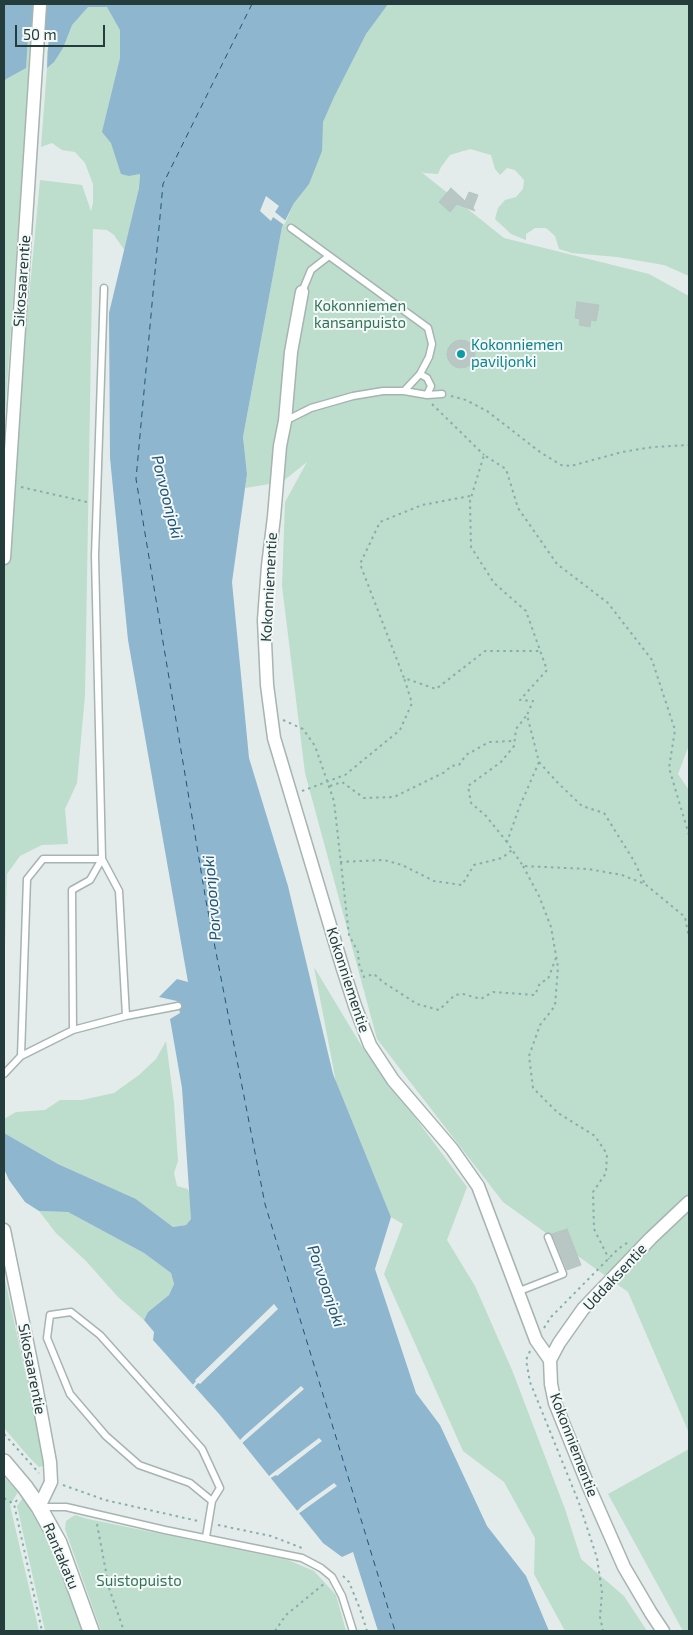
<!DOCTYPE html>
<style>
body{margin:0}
#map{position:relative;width:693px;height:1635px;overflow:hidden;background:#e3ecea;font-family:"Exo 2",sans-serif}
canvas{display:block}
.frame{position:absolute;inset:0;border:5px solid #243d3c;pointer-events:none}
.scale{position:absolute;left:15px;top:25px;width:90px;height:22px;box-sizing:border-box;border:2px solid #243d3c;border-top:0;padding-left:6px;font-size:15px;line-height:18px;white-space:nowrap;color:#243d3c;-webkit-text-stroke:4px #f4f9f8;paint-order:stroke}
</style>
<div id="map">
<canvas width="693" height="1635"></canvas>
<div class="frame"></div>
<div class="scale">50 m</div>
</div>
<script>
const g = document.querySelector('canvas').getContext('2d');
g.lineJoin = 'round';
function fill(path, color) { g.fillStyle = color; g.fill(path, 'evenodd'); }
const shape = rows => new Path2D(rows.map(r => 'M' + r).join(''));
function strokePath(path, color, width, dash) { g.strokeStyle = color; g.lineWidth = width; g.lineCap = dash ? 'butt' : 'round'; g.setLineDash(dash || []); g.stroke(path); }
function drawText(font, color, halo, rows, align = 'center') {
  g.font = font + ' "Exo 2",sans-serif'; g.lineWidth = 4; g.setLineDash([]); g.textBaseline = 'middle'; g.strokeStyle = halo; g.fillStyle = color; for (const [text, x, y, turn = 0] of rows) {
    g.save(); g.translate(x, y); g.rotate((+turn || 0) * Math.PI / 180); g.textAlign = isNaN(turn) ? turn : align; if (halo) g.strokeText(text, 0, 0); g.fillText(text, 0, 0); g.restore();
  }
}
fill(shape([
 [4,4,34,4,4,428],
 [66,4,152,4,129,176,140,173,139,188,125,251,114,235,107,230,93,229,85,695,77,783,65,809,68,844,42,845,20,856,7,874,4,980,4,513,17,465,25,340,40,180,82,185,91,211,93,203,93,184,85,163,75,152,62,150,52,143,41,147,47,68,47,51],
 [368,4,689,4,689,276,664,265,617,257,572,253,559,249,555,236,546,228,535,228,526,234,526,240,511,234,495,219,498,208,505,200,516,197,523,189,524,180,515,170,507,168,500,175,495,169,491,155,470,149,450,155,441,167,438,174,424,173,420,171,504,238,649,274,689,296,689,745,678,774,689,790,689,1433,628,1292,503,1202,377,1039,305,773,282,586,285,502,307,462,282,482,245,488,247,474,243,437,282,227,286,221,294,203,305,124],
 [314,967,361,1045,467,1187,447,1240,475,1286,512,1370,565,1509,581,1559,624,1596,647,1631,565,1631,534,1574,535,1538,504,1482,463,1451,384,1274,403,1224,391,1217,336,1082],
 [166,1041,174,1103,178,1161,174,1173,177,1186,188,1189,191,1198,191,1219,186,1225,173,1227,136,1199,58,1164,4,1133,4,1119,16,1112,45,1110,60,1100,82,1100,114,1093,139,1075,156,1059],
 [39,1211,68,1212,144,1253,171,1273,174,1284,169,1295,148,1312,144,1320,118,1297,86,1261,56,1233],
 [4,1275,45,1464,43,1466,39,1467,29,1457,4,1428],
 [689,1449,689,1631,683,1631,608,1494],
 [4,1477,18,1492,10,1505,39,1631,4,1631],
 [23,1498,36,1514,54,1548,83,1631,45,1631,17,1506],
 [75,1515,88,1519,288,1560,314,1571,336,1595,346,1631,101,1631,65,1529,66,1521]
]), '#bdddcd');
fill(shape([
 [4,4,388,4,366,34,334,97,323,122,322,151,309,184,294,203,282,227,243,437,247,474,232,582,249,758,288,886,333,1074,391,1217,375,1269,416,1393,440,1425,487,1526,526,1576,549,1631,378,1631,353,1552,342,1557,323,1543,220,1415,153,1340,154,1332,144,1320,148,1312,169,1295,174,1284,171,1273,144,1253,68,1212,39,1211,25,1202,9,1180,4,1169,4,1133,58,1164,136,1199,173,1227,186,1225,191,1219,182,1088,170,1019,180,1013,177,1001,159,997,177,979,188,982,128,640,110,458,109,313,139,188,140,174,129,176,121,174,111,143,102,132,120,58,120,30,107,7,88,7,72,25,63,48,54,62,47,68,49,32,28,37,26,68,6,79,4,82]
]), '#8eb6cf');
fill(shape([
 [266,196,279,206,275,212,286,221,284,225,273,217,271,221,260,211],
 [274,1304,278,1309,200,1384,198,1383,193,1389,191,1387,196,1381,195,1380],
 [301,1386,304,1389,241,1444,239,1441,245,1435],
 [319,1438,322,1441,277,1476,276,1475,269,1479,268,1477,274,1472],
 [334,1483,337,1486,298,1514,296,1512,302,1506]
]), '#e3ecea');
strokePath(shape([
 [252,4,163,184,136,479,206,901,265,1204,395,1631]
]), '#205577', 1, [6, 5]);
const building = shape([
 [451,188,465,201,469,192,478,195,473,208,475,211,457,204,450,212,439,202,451,188],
 [577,302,599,305,596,321,591,320,590,327,579,325,580,319,575,318,577,302],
 '447 354a14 14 0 1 1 28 0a14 14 0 1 1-28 0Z',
 [567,1229,581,1265,567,1270,552,1234,567,1229]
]);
fill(building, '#b9c7c4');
strokePath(building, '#b6c6c3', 1);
const service = shape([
 [291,228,428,328,432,344,429,357,420,374,404,391],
 [104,288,95,556,102,859,119,891,126,1016],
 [302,292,311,270,329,256],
 [420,374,427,378,431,386,427,395],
 [285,421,311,408,353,396,383,391,404,391,427,395,442,394],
 [73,1030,72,890,90,880,102,859],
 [21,1056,27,879,43,859,102,859],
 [4,1074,21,1056,73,1030,126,1016,178,1006],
 [517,1292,563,1274,548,1237],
 [40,1507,66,1507,165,1530,302,1558,321,1568,332,1577,342,1596,353,1631],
 [206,1537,212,1501,220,1488,202,1449,100,1335,71,1312,50,1315,47,1338,70,1394,106,1436,139,1465,190,1483,212,1501]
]);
const minor = shape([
 [302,292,291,352,285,421,280,446,274,517,268,566,264,620,267,685,274,738,343,969,355,1006,370,1045,393,1080,452,1149,478,1186,536,1340,550,1360,551,1384,555,1403,588,1485,624,1567,651,1613,663,1631],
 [4,558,40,4],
 [4,1230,36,1386,50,1462,51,1482,39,1507],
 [550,1360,559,1343,583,1309,651,1238,689,1202]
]);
const tertiary = shape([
 [4,1462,25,1487,39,1507,59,1543,91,1631]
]);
strokePath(service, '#a6b4b2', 9);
strokePath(minor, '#a6b4b2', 15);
strokePath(tertiary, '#a6b4b2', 18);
strokePath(shape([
 [451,396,466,400,487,411,540,452,561,465,571,466,622,452,653,447,689,445],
 [432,404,484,455],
 [21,487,87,502],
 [470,496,422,505,380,522,360,564,404,678,436,689,485,651,541,651],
 [283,720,303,729,315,746,334,801,349,935,358,952,359,964,364,977,374,974,383,982,417,1004,439,1010,455,995,463,994,481,999,493,992,535,995,540,983,548,979,556,958],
 [539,762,558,783,582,806,604,813,634,861,645,884],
 [330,786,342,782,364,798,394,797,445,772,451,766,459,765,466,755,489,742,514,741],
 [302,791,345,775,400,730,412,703,404,678],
 [689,835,669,768,675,730,652,660,608,603,557,564,518,508,506,469,484,455,470,501,471,547,494,583,526,611,547,670,520,700,533,701,527,715,539,762,519,808,507,842,523,866,588,869,622,875,645,884,685,917,689,938],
 [507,842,486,816,471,803,468,786,501,762,514,746,516,729,527,715],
 [340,862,384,860,402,865,434,881,462,885,474,865,502,858,512,850],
 [523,866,539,896,551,927,558,967,555,1006,540,1025,529,1056,533,1088,558,1113,595,1136,607,1154,606,1173,593,1192,594,1229,609,1259],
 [544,1328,551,1317,618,1249,630,1241],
 [530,1351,526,1360,530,1382,579,1503,597,1558,602,1592,600,1617,603,1631],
 [4,1434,39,1473],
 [63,1485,105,1500,198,1521],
 [4,1498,14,1504],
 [17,1500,14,1504,42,1631],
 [97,1524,109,1588,124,1631],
 [218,1525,271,1536,302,1548],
 [343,1576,349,1582,360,1609,367,1631],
 [275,1631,286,1615,325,1583]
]), '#85afab', 2, [2.5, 4]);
strokePath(service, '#fff', 6);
strokePath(minor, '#fff', 12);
strokePath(tertiary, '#fff', 15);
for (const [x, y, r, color] of [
 [461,354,5,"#0f9aa8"]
]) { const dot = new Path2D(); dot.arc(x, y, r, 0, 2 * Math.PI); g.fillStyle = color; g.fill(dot); strokePath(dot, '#f4f9f8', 2); }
drawText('15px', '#243d3c', '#f4f9f8', [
 ["Sikosaarentie",22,281,-86],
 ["Kokonniementie",269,587,-87],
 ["Kokonniementie",348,980,72],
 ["Uddaksentie",615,1277,-47],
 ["Sikosaarentie",32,1369,79],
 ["Kokonniementie",574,1445,69],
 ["Rantakatu",61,1556,67]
]);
drawText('15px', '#2f7358', '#f4f9f8', [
 ["Kokonniemen",360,306],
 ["kansanpuisto",360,323],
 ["Suistopuisto",139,1581]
]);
drawText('15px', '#0d838f', '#f4f9f8', [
 ["Kokonniemen",471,345],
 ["paviljonki",471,362]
], 'left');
drawText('italic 16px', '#205577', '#f4f9f8', [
 ["Porvoonjoki",167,497,76],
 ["Porvoonjoki",212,898,-95],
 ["Porvoonjoki",326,1286,71]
]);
</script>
